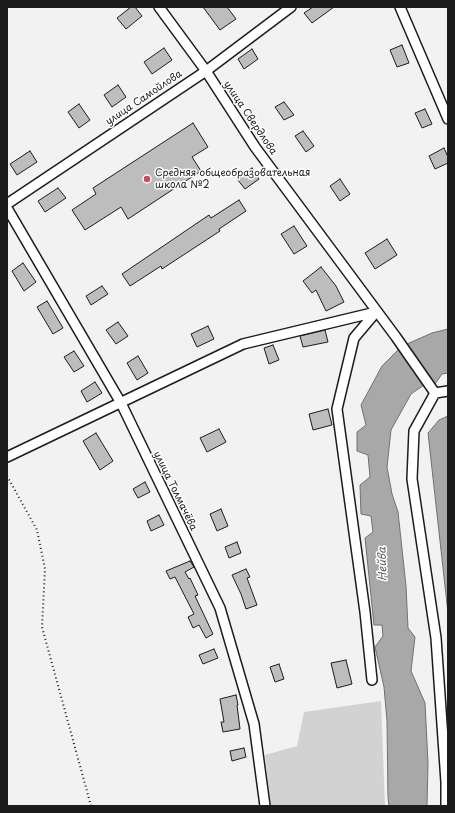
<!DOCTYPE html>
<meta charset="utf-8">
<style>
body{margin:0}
#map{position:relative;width:455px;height:813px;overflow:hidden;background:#f2f2f2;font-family:"Playpen Sans",sans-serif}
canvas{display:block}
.frame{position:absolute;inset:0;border:8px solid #1c1c1c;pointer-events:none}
</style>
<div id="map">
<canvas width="455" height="813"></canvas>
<div class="frame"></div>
</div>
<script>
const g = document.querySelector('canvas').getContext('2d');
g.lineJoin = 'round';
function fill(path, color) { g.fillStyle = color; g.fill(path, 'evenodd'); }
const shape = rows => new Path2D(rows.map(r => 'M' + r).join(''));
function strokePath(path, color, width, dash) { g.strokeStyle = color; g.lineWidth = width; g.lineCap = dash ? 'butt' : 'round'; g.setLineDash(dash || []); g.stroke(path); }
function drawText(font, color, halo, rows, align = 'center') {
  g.font = font + ' "Playpen Sans",sans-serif'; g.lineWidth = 3; g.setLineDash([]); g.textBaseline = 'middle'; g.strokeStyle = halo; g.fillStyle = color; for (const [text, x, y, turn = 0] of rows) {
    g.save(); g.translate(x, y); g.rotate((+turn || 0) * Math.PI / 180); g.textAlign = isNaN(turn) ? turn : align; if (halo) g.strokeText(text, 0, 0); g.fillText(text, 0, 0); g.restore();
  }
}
fill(shape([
 [381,701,385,806,271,806,265,755,297,746,304,712]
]), '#d2d2d2');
const water = shape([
 [448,329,448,373,442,374,435,384,407,344,432,333,448,329],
 [399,349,424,385,411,394,391,430,387,467,392,494,398,512,406,586,408,628,415,637,411,671,425,703,428,763,427,806,389,806,388,797,387,721,384,687,375,647,383,636,382,625,374,625,365,538,373,532,371,516,361,514,360,485,370,477,368,455,357,451,357,432,366,425,361,405,382,366,399,349],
 [448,416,448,613,428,433,439,420,448,416]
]);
fill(water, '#a8a8a8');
strokePath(water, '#707070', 1);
const building = shape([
 [131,7,135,7,142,16,126,29,117,18,131,7],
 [203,7,227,7,236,19,220,30,203,7],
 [313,7,334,7,312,23,304,13,313,7],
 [402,45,409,63,397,67,390,50,402,45],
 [164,48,172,60,152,74,144,62,164,48],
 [252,49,258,59,244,69,238,59,252,49],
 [118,85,126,97,112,107,104,95,118,85],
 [284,102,294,115,284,120,275,107,284,102],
 [79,104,90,120,79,128,68,112,79,104],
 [425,109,432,124,422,128,415,113,425,109],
 [193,123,208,147,192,157,201,171,128,219,121,207,85,230,72,210,96,194,93,188,193,123],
 [303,131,314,146,306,152,295,136,303,131],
 [444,148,448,157,448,163,435,169,429,156,444,148],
 [30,151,37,162,17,175,10,164,30,151],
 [252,168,259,179,245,189,237,179,252,168],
 [340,179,350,194,340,201,330,186,340,179],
 [58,188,66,198,45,212,38,201,58,188],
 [239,200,246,211,219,229,220,231,162,269,161,266,130,286,122,274,209,215,211,218,239,200],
 [294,226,307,246,294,254,281,234,294,226],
 [387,239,397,255,375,269,365,253,387,239],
 [23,263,36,282,24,291,12,271,23,263],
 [321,267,336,286,344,302,326,311,316,290,312,293,303,281,321,267],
 [102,286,108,294,91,305,86,296,102,286],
 [47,301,63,328,53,334,37,307,47,301],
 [118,322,128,336,116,344,106,330,118,322],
 [208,326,214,339,197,347,191,334,208,326],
 [325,330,328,342,303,347,300,336,325,330],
 [273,345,279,360,269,364,264,348,273,345],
 [74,351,84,366,74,372,64,357,74,351],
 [138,356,148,373,137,380,127,363,138,356],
 [95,382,102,393,87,402,81,391,95,382],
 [328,409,332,425,313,430,309,414,328,409],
 [219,429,226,442,207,452,200,438,219,429],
 [96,433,113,461,100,470,83,441,96,433],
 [145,482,150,492,138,498,133,489,145,482],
 [221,509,228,526,217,531,210,514,221,509],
 [159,515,164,525,151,531,147,521,159,515],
 [237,542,241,553,229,558,225,547,237,542],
 [190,561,194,567,185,572,189,579,190,578,198,595,195,596,213,634,206,638,199,625,193,628,188,617,194,614,175,577,170,579,166,571,190,561],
 [246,569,250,577,247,578,257,605,246,609,241,594,232,575,246,569],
 [214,649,218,658,203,664,199,655,214,649],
 [346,660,352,684,337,688,331,663,346,660],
 [279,664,284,679,275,682,270,667,279,664],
 [236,695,238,705,237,705,240,729,223,732,221,722,224,722,220,699,236,695],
 [244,748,246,757,232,761,230,751,244,748]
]);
fill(building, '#bdbdbd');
strokePath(building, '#1c1c1c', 1);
const minor = shape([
 [159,7,206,71,255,147,396,337,435,393],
 [400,7,448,119],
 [7,204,206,71,291,7],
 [7,208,121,403,220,608,254,724,265,806],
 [435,393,414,431,412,479,436,638,446,782,446,806],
 [435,393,448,391],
 [7,457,243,344,376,312],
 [372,680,365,612,337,409,354,338,376,312]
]);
strokePath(minor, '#1c1c1c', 12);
strokePath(shape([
 [7,476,37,530,45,569,42,627,91,806]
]), '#1c1c1c', 2, [1, 3]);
strokePath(minor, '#fff', 9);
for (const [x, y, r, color] of [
 [147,179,4,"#d1495b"]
]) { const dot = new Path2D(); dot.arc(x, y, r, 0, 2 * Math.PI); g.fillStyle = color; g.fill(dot); strokePath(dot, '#fff', 1.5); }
drawText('10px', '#1c1c1c', '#fff', [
 ["улица Самойлова",144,98,-34],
 ["улица Свердлова",250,118,56],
 ["улица Толмачёва",175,491,64]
]);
drawText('10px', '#1c1c1c', '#fff', [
 ["Средняя общеобразовательная",155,173],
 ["школа №2",155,185]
], 'left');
drawText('italic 11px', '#5b5b5b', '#fff', [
 ["Нейва",383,564,-92]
]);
</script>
